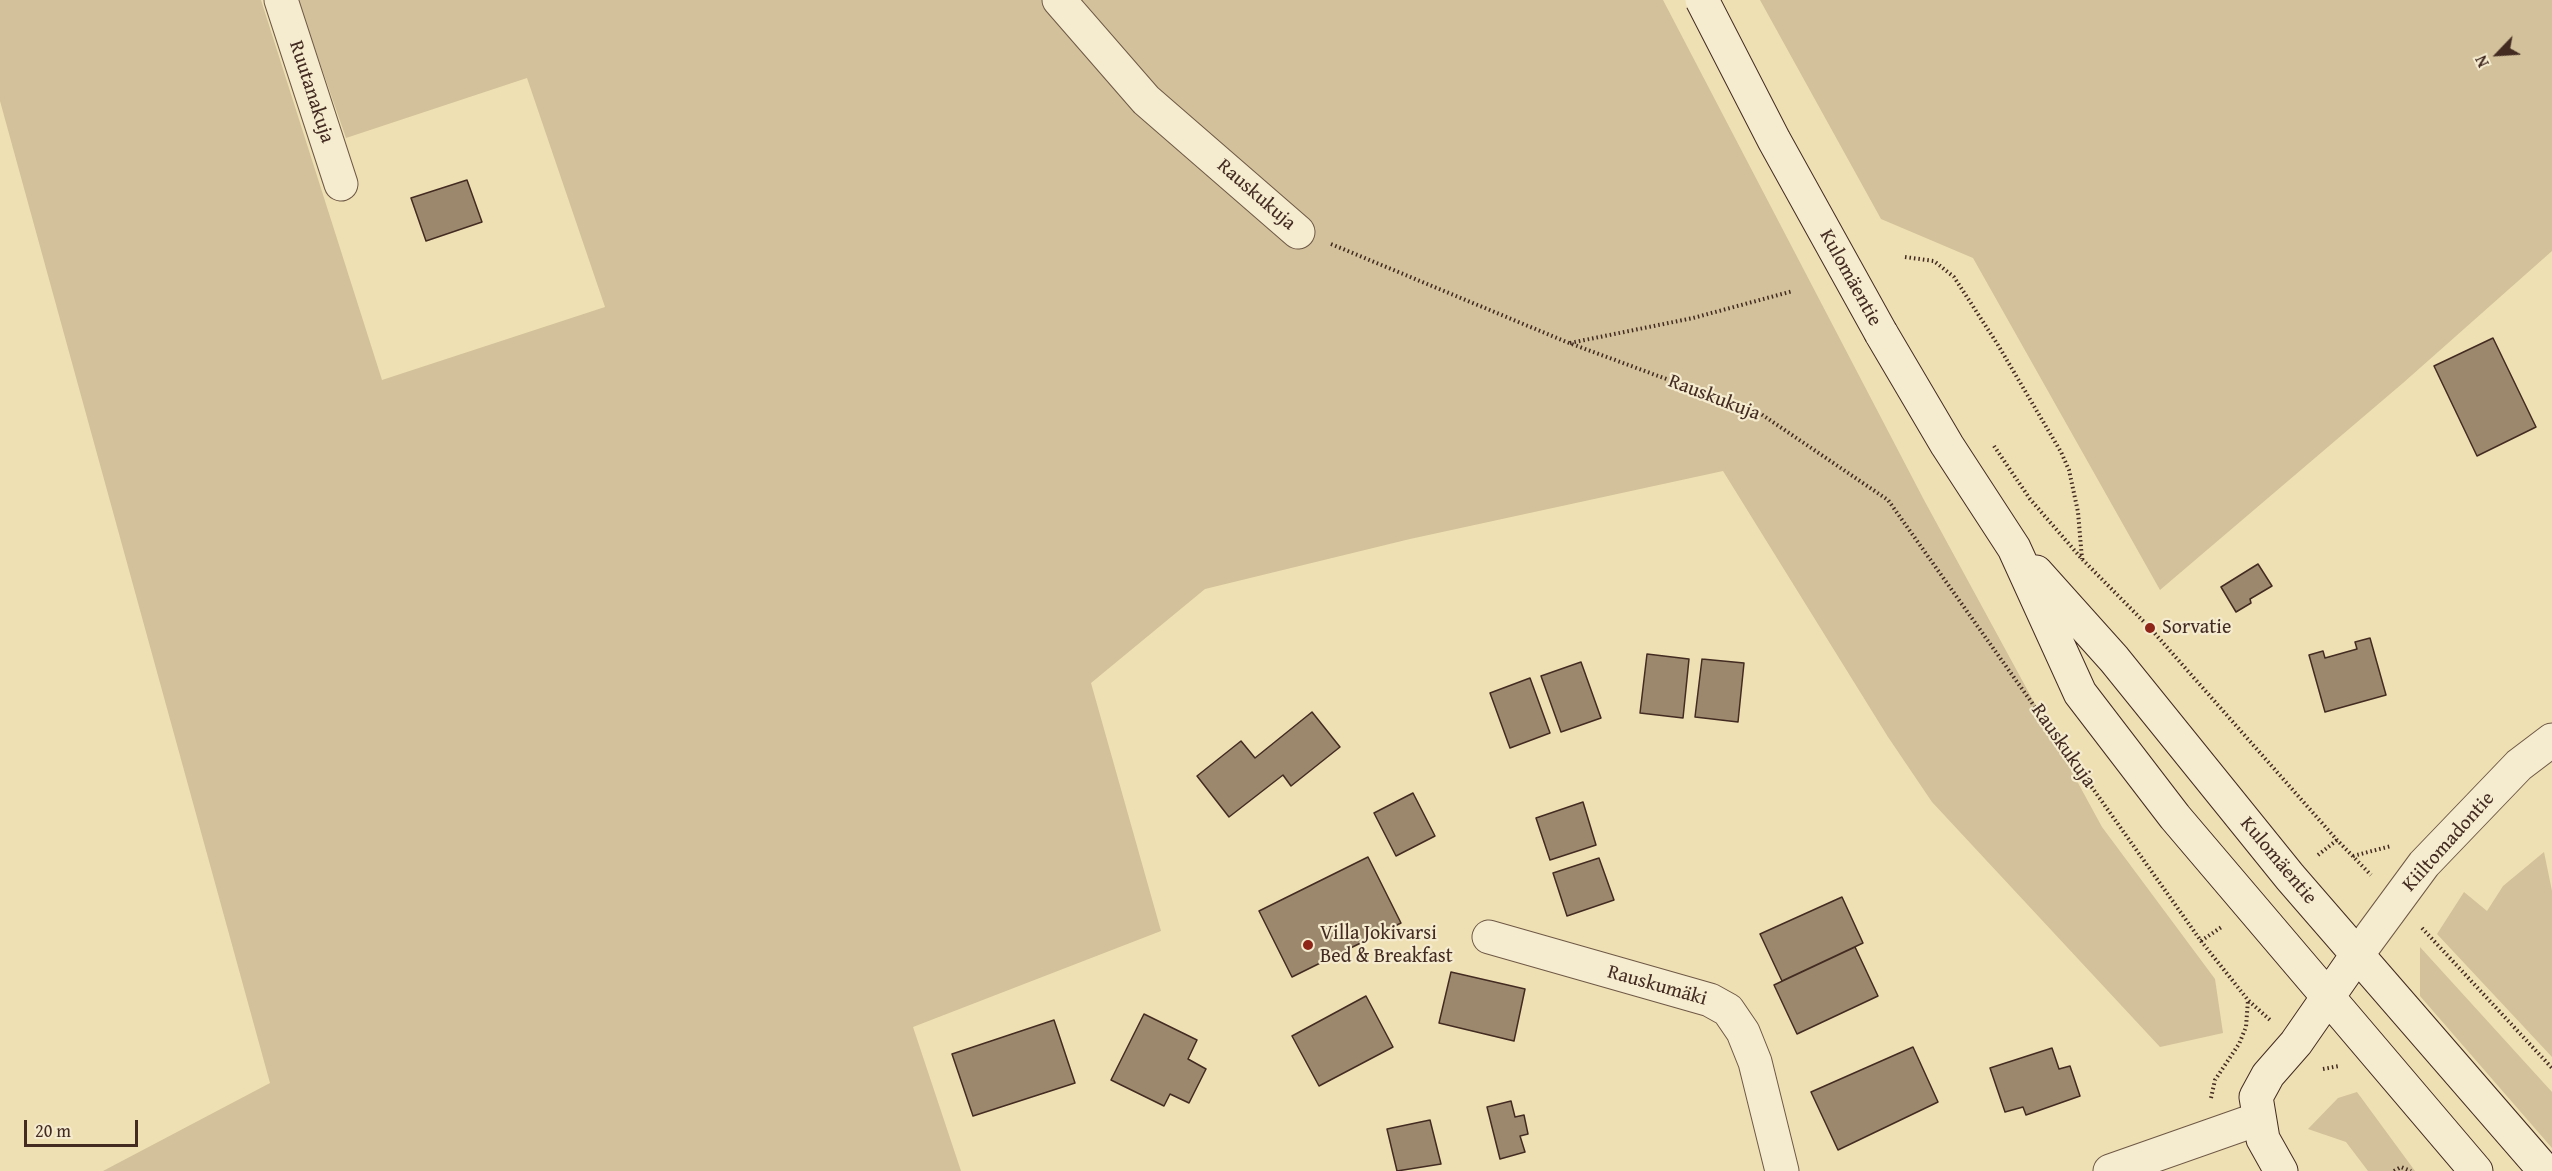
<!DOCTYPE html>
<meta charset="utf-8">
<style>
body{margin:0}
#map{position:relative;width:2552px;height:1171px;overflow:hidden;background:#efe0b3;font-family:"Gentium Book Plus",serif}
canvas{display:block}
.north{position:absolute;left:2468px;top:24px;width:60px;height:60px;-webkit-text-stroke:4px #f5ebce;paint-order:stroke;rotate:245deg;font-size:16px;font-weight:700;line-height:24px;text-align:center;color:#432b22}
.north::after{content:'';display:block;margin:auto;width:21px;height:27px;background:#432b22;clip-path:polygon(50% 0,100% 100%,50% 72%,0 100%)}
.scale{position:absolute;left:24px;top:1120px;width:114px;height:27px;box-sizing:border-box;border:3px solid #432b22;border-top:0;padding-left:8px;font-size:18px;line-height:21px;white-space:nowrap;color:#432b22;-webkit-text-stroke:4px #f5ebce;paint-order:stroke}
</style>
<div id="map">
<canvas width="2552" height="1171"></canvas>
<div class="north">N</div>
<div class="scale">20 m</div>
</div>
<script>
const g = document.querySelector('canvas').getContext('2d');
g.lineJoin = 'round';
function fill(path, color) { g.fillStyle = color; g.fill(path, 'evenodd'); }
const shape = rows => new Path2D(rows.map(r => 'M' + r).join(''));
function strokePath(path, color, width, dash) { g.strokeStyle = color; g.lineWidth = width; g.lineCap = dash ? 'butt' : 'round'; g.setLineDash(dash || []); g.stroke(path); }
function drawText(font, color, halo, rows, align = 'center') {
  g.font = font + ' "Gentium Book Plus",serif'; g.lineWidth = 4.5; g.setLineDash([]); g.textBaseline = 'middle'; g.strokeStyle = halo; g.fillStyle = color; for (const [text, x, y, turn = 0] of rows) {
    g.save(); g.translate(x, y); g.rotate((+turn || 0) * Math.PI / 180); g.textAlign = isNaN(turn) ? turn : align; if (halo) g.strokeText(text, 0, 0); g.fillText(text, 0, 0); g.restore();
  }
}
fill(shape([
 [0,0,261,0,382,380,605,307,527,78,346,138,298,0,1663,0,1924,500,2102,827,2215,979,2223,1033,2160,1047,1932,802,1888,737,1723,471,1410,539,1205,589,1091,683,1161,931,913,1027,961,1171,103,1171,270,1083,0,101],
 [1760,0,2552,0,2552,251,2403,383,2160,590,1973,258,1881,219],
 [2544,852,2552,891,2552,1057,2437,934,2464,892,2487,911,2503,886],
 [2420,947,2552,1092,2552,1148,2420,996],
 [2357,1092,2415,1171,2368,1171,2346,1142,2308,1129,2338,1098]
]), '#d2c19a');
const building = shape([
 [467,180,482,222,426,241,411,198,467,180],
 [2493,338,2536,427,2477,456,2434,366,2493,338],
 [2258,564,2272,586,2250,599,2251,603,2236,612,2221,587,2258,564],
 [2370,638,2386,695,2325,712,2309,655,2323,651,2325,658,2357,649,2355,642,2370,638],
 [1647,654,1689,659,1683,718,1640,713,1647,654],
 [1702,659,1744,663,1738,722,1695,717,1702,659],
 [1581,662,1601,718,1561,732,1541,676,1581,662],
 [1530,678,1550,733,1510,748,1490,693,1530,678],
 [1312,712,1340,747,1291,786,1283,775,1229,817,1197,776,1241,741,1255,758,1312,712],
 [1413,793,1435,836,1396,856,1374,813,1413,793],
 [1583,802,1596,845,1550,860,1536,818,1583,802],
 [1368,857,1401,923,1292,977,1259,911,1368,857],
 [1599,858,1614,900,1567,916,1553,873,1599,858],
 [1842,897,1863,943,1782,981,1760,934,1842,897],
 [1855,947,1878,996,1797,1034,1774,985,1855,947],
 [1451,972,1525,989,1514,1041,1439,1023,1451,972],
 [1366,996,1393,1047,1319,1086,1292,1036,1366,996],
 [1144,1014,1197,1040,1188,1059,1206,1069,1189,1103,1170,1094,1164,1106,1111,1080,1144,1014],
 [1054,1020,1075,1083,973,1116,952,1054,1054,1020],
 [1913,1047,1938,1102,1838,1150,1811,1092,1913,1047],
 [2052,1048,2059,1069,2070,1066,2080,1096,2026,1115,2023,1107,2005,1112,1990,1068,2052,1048],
 [1511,1101,1515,1117,1524,1115,1528,1134,1520,1136,1525,1152,1500,1159,1487,1107,1511,1101],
 [1430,1120,1441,1164,1397,1171,1387,1129,1430,1120]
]);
fill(building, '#9c896d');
strokePath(building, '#432b22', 1.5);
const street = shape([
 [281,0,341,184],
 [1059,0,1146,100,1298,232],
 [1489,937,1710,1000,1728,1010,1743,1032,1755,1062,1782,1171],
 [2357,955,2424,864,2519,765,2552,740],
 [2110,1171,2258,1119]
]);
const secondary = shape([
 [1881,333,1947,445,2014,548,2080,693,2175,817,2476,1171],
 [2036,572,2114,659,2290,877,2545,1171],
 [2281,1171,2263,1139,2256,1097,2268,1075,2296,1043,2357,955]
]);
strokePath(street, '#6e5846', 35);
strokePath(secondary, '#432b22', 35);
strokePath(shape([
 [1331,244,1569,343,1761,414,1888,500,2201,941,2248,1000,2270,1020],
 [1905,257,1934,261,1954,277,1998,345,2061,452,2069,470,2078,512,2082,559],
 [1570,343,1693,318,1793,291],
 [1994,446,2030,499,2082,559,2150,628,2337,840,2371,875],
 [2318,855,2337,840],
 [2353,856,2391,846],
 [2422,928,2552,1068],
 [2201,941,2223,926],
 [2323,1069,2339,1066],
 [2211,1098,2215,1080,2239,1044,2246,1027,2248,1000],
 [2394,1171,2401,1167,2411,1171]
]), '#432b22', 4, [1.5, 3]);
strokePath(street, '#f5ebce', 33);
strokePath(secondary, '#f5ebce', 33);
const secondaryBridge = shape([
 [1702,0,1774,140,1881,333]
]);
strokePath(secondaryBridge, '#432b22', 35, []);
strokePath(secondaryBridge, '#f5ebce', 33);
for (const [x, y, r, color] of [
 [2150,628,6,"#8f2418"],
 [1308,945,6,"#8f2418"]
]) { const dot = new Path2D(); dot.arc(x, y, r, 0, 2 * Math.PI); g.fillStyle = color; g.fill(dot); strokePath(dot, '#f5ebce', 2); }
drawText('20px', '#432b22', '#f5ebce', [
 ["Ruutanakuja",311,92,72],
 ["Rauskukuja",1256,195,41],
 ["Kulomäentie",1850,278,61],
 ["Rauskukuja",1714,398,21],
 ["Rauskukuja",2063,746,55],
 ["Kiiltomadontie",2449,842,-48],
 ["Kulomäentie",2278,861,50],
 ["Rauskumäki",1657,986,16]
]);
drawText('20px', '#432b22', '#f5ebce', [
 ["Sorvatie",2162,628],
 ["Villa Jokivarsi",1320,934],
 ["Bed & Breakfast",1320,957]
], 'left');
</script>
